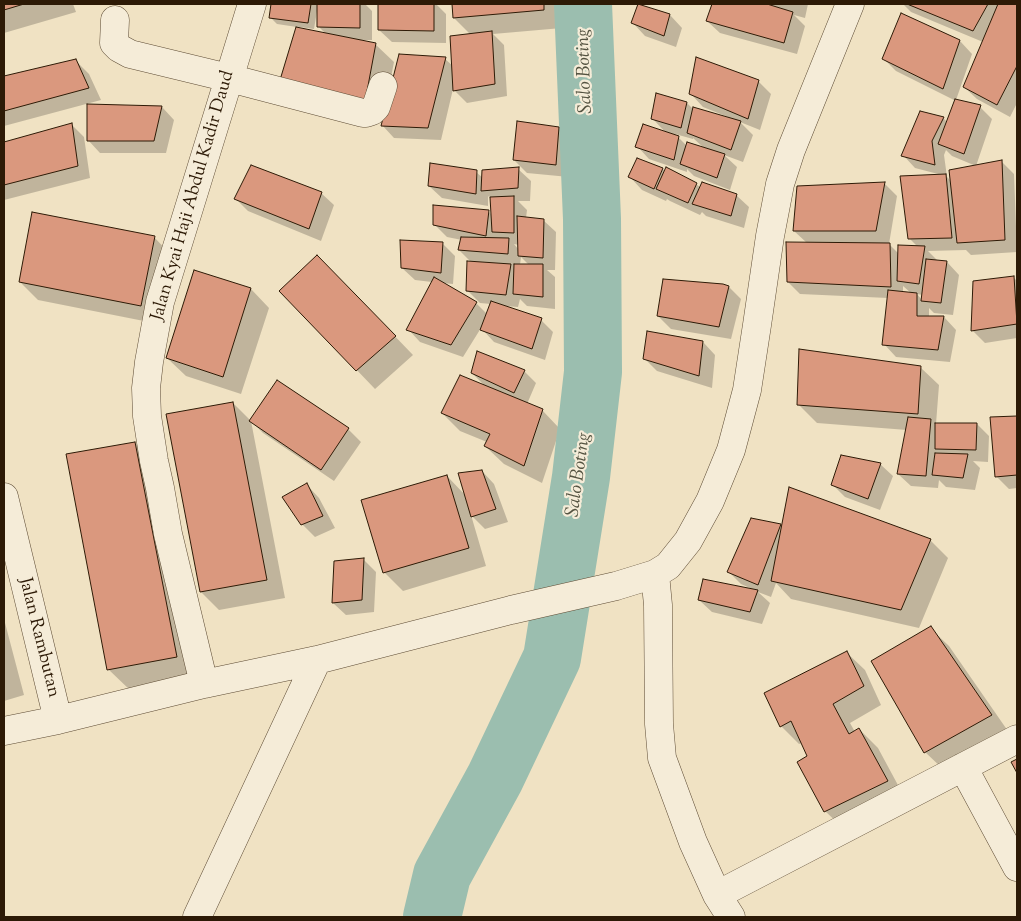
<!DOCTYPE html>
<style>
body{margin:0}
#map{position:relative;width:1021px;height:921px;overflow:hidden;background:#f0e2c3;font-family:"Sorts Mill Goudy",serif}
canvas{display:block}
.frame{position:absolute;inset:0;border:5px solid #2d1a06;pointer-events:none}
</style>
<div id="map">
<canvas width="1021" height="921"></canvas>
<div class="frame"></div>
</div>
<script>
const g = document.querySelector('canvas').getContext('2d');
g.lineJoin = 'round';
function fill(path, color) { g.fillStyle = color; g.fill(path, 'evenodd'); }
const shape = rows => new Path2D(rows.map(r => 'M' + r).join(''));
function strokePath(path, color, width, dash) { g.strokeStyle = color; g.lineWidth = width; g.lineCap = dash ? 'butt' : 'round'; g.setLineDash(dash || []); g.stroke(path); }
function drawText(font, color, halo, rows, align = 'center') {
  g.font = font + ' "Sorts Mill Goudy",serif'; g.lineWidth = 4.5; g.setLineDash([]); g.textBaseline = 'middle'; g.strokeStyle = halo; g.fillStyle = color; for (const [text, x, y, turn = 0] of rows) {
    g.save(); g.translate(x, y); g.rotate((+turn || 0) * Math.PI / 180); g.textAlign = isNaN(turn) ? turn : align; if (halo) g.strokeText(text, 0, 0); g.fillText(text, 0, 0); g.restore();
  }
}
fill(shape([
 [4,4,73,4,76,12,4,33],
 [273,4,317,4,318,5,318,4,365,4,372,11,372,40,361,40,361,41,375,44,394,62,387,98,445,59,453,66,471,35,454,18,453,4,561,4,562,28,493,34,504,45,507,96,467,103,453,89,441,140,394,138,382,125,383,120,281,80,297,27,277,24,271,18],
 [317,11,318,11,318,26,326,34,299,29,300,27,314,29],
 [380,4,436,4,446,14,446,43,392,42,379,30],
 [713,4,808,4,805,18,794,15,805,26,797,54,720,33,707,21],
 [903,4,1013,4,1017,5,1017,103,1010,117,977,99,964,87,983,42,911,12],
 [670,15,682,28,676,47,645,36,633,23],
 [902,15,960,41,972,54,956,100,980,107,992,119,976,166,952,156,946,150,944,155,947,177,952,182,1001,161,1014,174,1017,252,971,255,966,250,928,251,937,260,937,261,947,262,959,275,953,315,934,313,929,308,929,317,944,317,956,330,950,362,896,357,884,344,888,298,800,294,788,282,807,243,794,231,884,183,897,196,889,244,899,254,918,247,909,238,942,175,915,168,903,155,943,118,947,122,956,101,896,71,884,59],
 [903,286,911,293,903,293],
 [917,294,923,295,922,300],
 [76,61,89,74,101,100,4,126,4,77],
 [758,81,771,94,760,130,740,122,753,135,743,162,724,155,737,167,730,190,694,176,687,169,687,172,649,159,637,146,667,134,652,118,687,103,694,110,727,118,728,117,703,107,691,94],
 [675,134,693,139,693,138,704,148,687,146],
 [162,107,174,120,166,153,100,153,88,140],
 [72,125,84,137,90,178,4,200,4,144],
 [558,128,571,141,569,177,527,173,514,160],
 [638,159,663,169,665,172,696,184,701,188,736,195,749,207,744,228,706,216,702,212,700,215,670,201,667,199,666,201,642,190,630,177],
 [518,169,531,181,530,201,518,201,527,210,526,218,543,220,556,232,555,270,547,270,555,277,555,309,527,306,520,299,518,307,505,306,541,320,553,332,545,360,494,342,481,328,463,357,420,342,408,329,432,282,415,280,402,268,442,243,455,256,453,284,443,283,476,303,487,314,491,304,480,303,467,290,472,263,459,250,462,240,447,237,434,224,488,211,492,215,491,199,488,196,488,206,442,198,429,186,476,172,483,178],
 [514,244,519,245,519,250],
 [521,257,529,265,520,265],
 [321,193,334,205,321,241,248,211,236,199],
 [154,237,172,256,159,324,38,300,20,282],
 [195,272,251,289,269,308,241,394,186,376,167,358],
 [336,275,413,355,375,389,281,291],
 [1013,277,1017,281,1017,338,985,343,972,330],
 [729,287,741,299,731,339,671,329,658,316],
 [703,342,715,355,712,388,657,371,644,358],
 [920,367,939,385,936,424,977,424,989,436,988,462,973,461,980,468,975,490,946,487,939,480,938,488,911,486,898,474,907,430,817,423,798,404],
 [524,371,536,383,527,404,542,410,560,429,542,483,504,464,485,446,487,442,460,431,442,413,487,388,472,373],
 [278,382,348,429,361,442,334,481,263,433,251,421,285,598,219,610,201,592,233,403,251,421],
 [991,418,1017,418,1017,488,1009,489,996,476],
 [135,443,159,466,200,680,132,692,108,669],
 [880,464,893,476,880,510,845,497,832,484],
 [482,471,494,484,508,522,485,529,471,515,486,566,403,591,384,572,447,476,466,496],
 [307,485,319,498,335,528,315,537,302,524],
 [781,525,783,527,930,540,948,558,919,628,791,599,776,583,771,597,758,592,770,603,762,624,712,612,699,600,750,589,750,588,741,584,728,571],
 [363,559,376,572,374,612,346,615,333,603,335,562],
 [4,619,24,695,4,701],
 [930,628,949,646,1010,734,944,770,925,752],
 [846,652,865,670,881,705,850,723,855,732,859,729,878,748,906,800,844,829,825,811,808,756,802,743,799,744,781,726]
]), '#0003');
strokePath(shape([
 [432,917,442,875,495,778,552,658,581,477,593,372,592,219,583,4]
]), '#9bbeaf', 58);
const building = shape([
 [4,4,24,4,4,10,4,4],
 [271,4,311,4,308,23,269,18,271,4],
 [317,4,360,4,360,28,317,27,317,4],
 [378,4,434,4,434,31,378,30,378,4],
 [452,4,544,4,544,10,453,18,452,4],
 [638,4,670,14,664,36,631,23,638,4],
 [712,4,767,4,793,12,784,43,706,21,712,4],
 [907,4,988,4,973,31,907,4],
 [998,4,1017,4,1017,66,997,105,963,87,998,4],
 [901,13,960,40,943,89,882,59,901,13],
 [296,27,376,43,365,102,280,80,296,27],
 [492,31,495,84,453,91,450,36,492,31],
 [399,54,446,57,428,128,381,126,399,54],
 [696,57,759,80,748,119,689,94,696,57],
 [76,59,89,88,4,111,4,76,76,59],
 [656,93,687,102,681,128,651,119,656,93],
 [955,99,981,105,964,154,938,144,955,99],
 [87,104,162,106,154,141,87,141,87,104],
 [693,107,741,121,731,150,687,133,693,107],
 [920,111,944,117,932,141,935,165,901,156,920,111],
 [517,121,559,127,556,165,513,160,517,121],
 [72,123,78,166,4,185,4,142,72,123],
 [643,124,679,136,674,160,635,147,643,124],
 [687,142,725,154,717,178,680,164,687,142],
 [637,158,663,168,654,189,628,177,637,158],
 [1002,160,1005,240,957,243,949,170,1002,160],
 [430,163,477,170,476,194,428,186,430,163],
 [251,165,322,192,309,229,234,199,251,165],
 [519,167,518,188,481,191,482,170,519,167],
 [666,167,697,183,688,203,656,189,666,167],
 [946,174,952,238,908,239,900,176,946,174],
 [702,182,737,194,731,216,692,204,702,182],
 [885,182,876,231,793,231,797,186,885,182],
 [514,196,514,233,492,232,490,197,514,196],
 [433,205,489,210,486,236,433,225,433,205],
 [32,212,155,236,141,306,19,282,32,212],
 [517,216,544,219,543,258,518,256,517,216],
 [461,237,509,238,508,254,458,250,461,237],
 [400,240,443,242,441,273,401,268,400,240],
 [786,242,890,243,891,287,787,282,786,242],
 [898,245,925,246,919,284,897,281,898,245],
 [317,255,396,336,356,371,279,291,317,255],
 [926,259,947,261,941,303,921,301,926,259],
 [467,261,511,264,506,295,466,291,467,261],
 [514,264,543,264,543,297,513,294,514,264],
 [194,270,251,288,223,377,166,358,194,270],
 [1014,276,1017,324,971,331,973,281,1014,276],
 [434,277,477,302,451,345,406,330,434,277],
 [663,279,723,284,729,286,719,327,657,316,663,279],
 [888,290,917,293,917,316,944,316,938,350,882,345,888,290],
 [491,301,542,318,532,349,480,330,491,301],
 [647,331,703,341,699,376,643,359,647,331],
 [799,349,921,366,918,414,797,405,799,349],
 [477,351,525,370,514,393,471,373,477,351],
 [460,375,543,409,524,466,484,446,490,434,441,413,460,375],
 [277,380,349,428,321,470,249,421,277,380],
 [233,402,267,580,200,592,166,414,233,402],
 [1017,416,1017,475,995,477,990,417,1017,416],
 [908,417,931,419,926,476,897,474,908,417],
 [935,423,977,423,976,450,935,449,935,423],
 [135,442,177,657,107,670,66,454,135,442],
 [935,453,968,454,963,478,932,475,935,453],
 [841,455,881,463,868,499,831,485,841,455],
 [482,470,496,509,471,517,458,473,482,470],
 [447,475,469,548,383,573,361,500,447,475],
 [307,483,323,516,301,525,282,497,307,483],
 [789,487,931,539,901,610,771,581,789,487],
 [751,518,781,524,758,585,727,572,751,518],
 [364,558,362,600,332,603,334,561,364,558],
 [703,579,758,590,750,612,698,600,703,579],
 [931,626,992,715,924,753,871,661,931,626],
 [847,651,864,686,833,704,849,734,859,728,888,781,824,812,797,762,807,756,791,721,780,727,764,693,847,651],
 [1017,759,1017,773,1011,762,1017,759]
]);
fill(building, '#da987e');
strokePath(building, '#2d1a06', 1);
const minor = shape([
 [115,20,114,43,119,48,130,54,229,78,363,113,366,113,372,111,376,107,383,86],
 [4,497,58,720],
 [655,574,658,605,659,724,662,758,693,842,717,895,731,917],
 [204,684,168,534,160,488,154,461,147,416,146,388,149,362,160,302,252,4],
 [4,731,58,720,204,684,317,660,511,610,616,586,655,574,668,566,688,541,710,501,731,450,747,390,757,325,770,236,780,184,791,150,850,4],
 [963,767,1017,867],
 [717,895,1017,739],
 [197,917,317,660]
]);
strokePath(minor, '#5e4c35', 29);
strokePath(minor, '#f5ecd8', 28);
drawText('18px', '#2d1a06', '#f5ecd8', [
 ["Jalan Kyai Haji Abdul Kadir Daud",194,196,-74],
 ["Jalan Rambutan",38,638,76]
]);
drawText('italic 19px', '#545341', '#f5ecd8', [
 ["Salo Boting",586,71,-92],
 ["Salo Boting",580,475,-82]
]);
</script>
